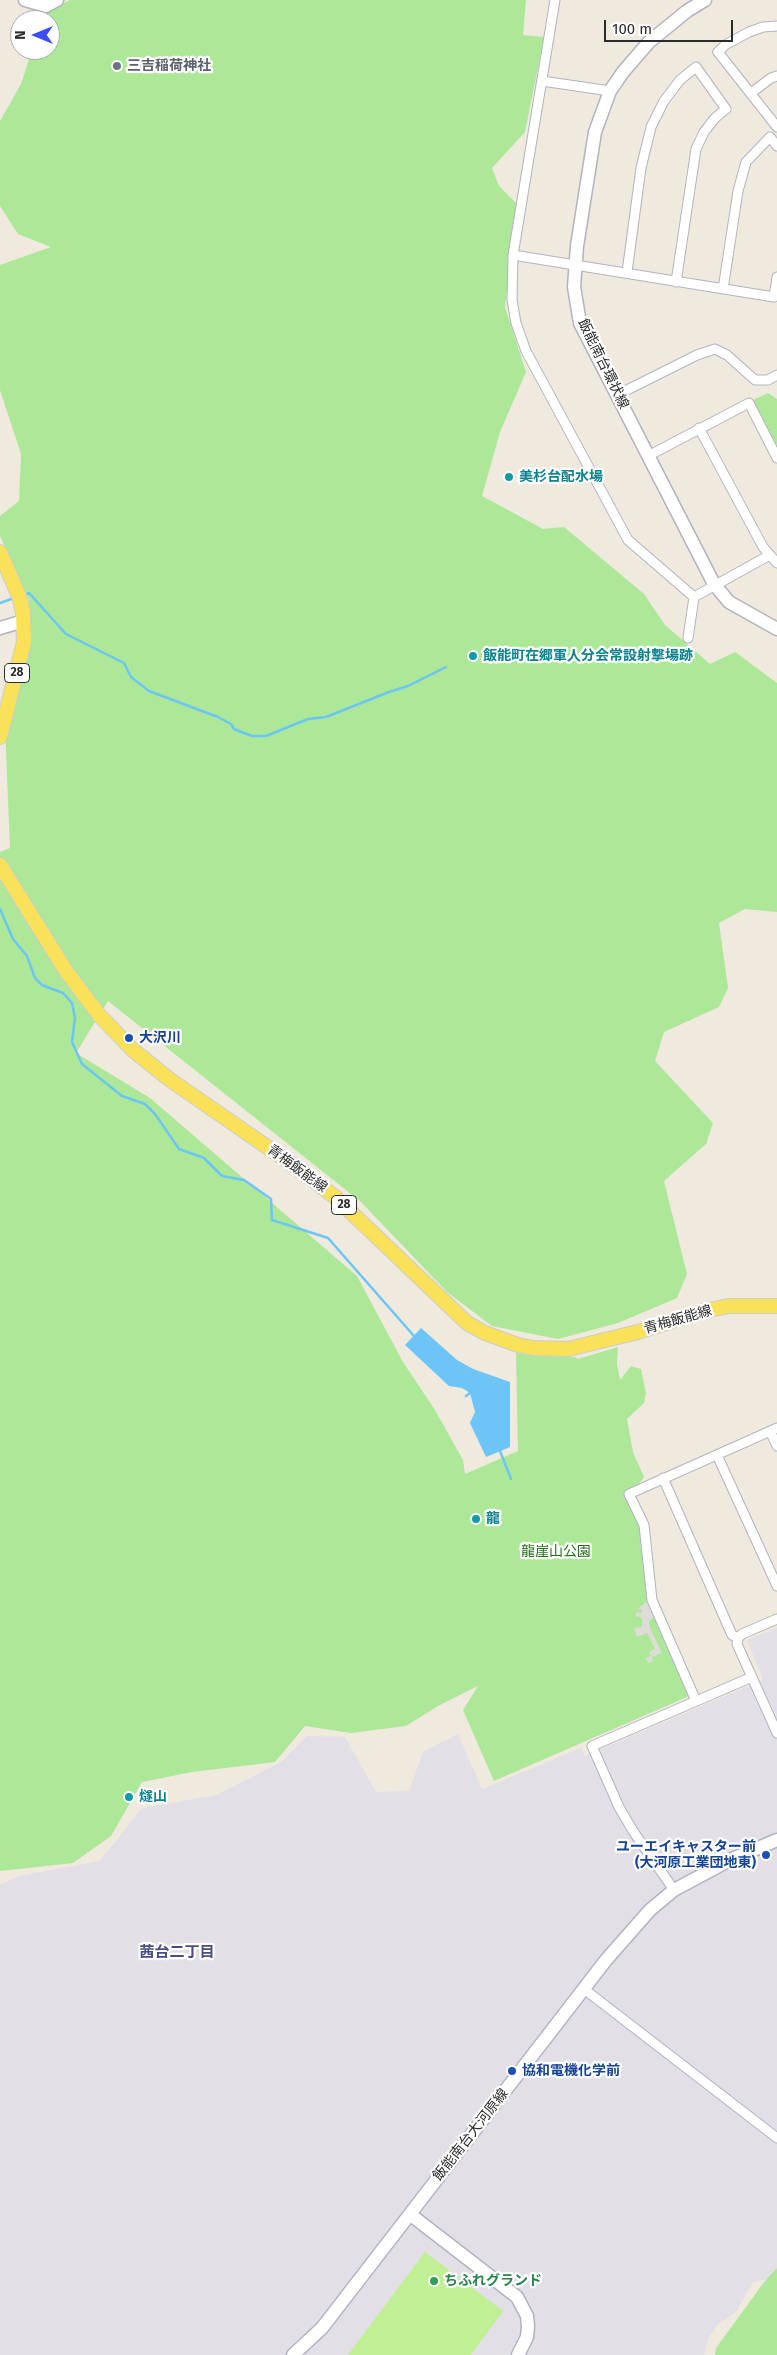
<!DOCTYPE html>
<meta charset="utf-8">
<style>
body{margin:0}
#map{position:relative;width:777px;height:2355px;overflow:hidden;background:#efe9de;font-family:"Fira Sans",sans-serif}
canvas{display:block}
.north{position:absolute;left:10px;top:10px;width:50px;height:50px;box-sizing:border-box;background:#fff;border:1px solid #ababab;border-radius:50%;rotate:270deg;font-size:14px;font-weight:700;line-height:20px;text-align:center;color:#2c2c2c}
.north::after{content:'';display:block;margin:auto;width:18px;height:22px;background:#3b4eff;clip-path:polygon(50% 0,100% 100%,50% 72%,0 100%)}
.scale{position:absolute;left:604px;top:20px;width:129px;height:22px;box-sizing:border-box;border:2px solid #2c2c2c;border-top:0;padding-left:6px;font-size:15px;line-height:18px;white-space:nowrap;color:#2c2c2c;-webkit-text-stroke:4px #fff;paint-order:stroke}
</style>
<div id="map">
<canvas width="777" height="2355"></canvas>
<div class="north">N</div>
<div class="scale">100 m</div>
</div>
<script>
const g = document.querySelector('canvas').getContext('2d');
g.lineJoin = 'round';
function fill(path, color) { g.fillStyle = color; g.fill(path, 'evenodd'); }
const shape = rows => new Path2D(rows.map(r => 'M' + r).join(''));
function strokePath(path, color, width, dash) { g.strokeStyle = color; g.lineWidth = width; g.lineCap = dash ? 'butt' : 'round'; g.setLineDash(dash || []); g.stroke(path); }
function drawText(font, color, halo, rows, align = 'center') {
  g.font = font + ' "Fira Sans","Noto Sans JP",sans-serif'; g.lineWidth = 4.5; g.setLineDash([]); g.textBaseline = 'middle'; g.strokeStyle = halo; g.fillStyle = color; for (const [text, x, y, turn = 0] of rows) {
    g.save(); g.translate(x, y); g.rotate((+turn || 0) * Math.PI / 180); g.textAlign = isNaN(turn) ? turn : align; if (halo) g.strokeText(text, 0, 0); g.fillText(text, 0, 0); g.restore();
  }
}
fill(shape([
 [777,1628,777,2277,753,2282,736,2312,717,2325,708,2339,704,2355,0,2355,0,1885,19,1876,100,1861,142,1808,217,1795,281,1762,307,1736,345,1737,376,1792,409,1791,423,1752,458,1734,482,1789,581,1748,585,1756,763,1680,747,1640]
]), '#e2dfe7');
fill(shape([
 [70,0,526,0,523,35,544,37,525,132,492,168,499,186,517,204,505,307,526,372,500,432,482,496,543,529,564,527,644,594,665,625,710,664,735,652,777,683,777,912,745,909,719,923,728,988,719,1007,664,1032,655,1061,713,1123,706,1144,664,1181,687,1274,677,1298,618,1323,558,1339,492,1326,447,1292,361,1202,108,1001,76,1053,150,1098,357,1276,403,1362,435,1410,463,1460,465,1474,518,1451,516,1353,537,1356,575,1357,578,1359,618,1347,617,1364,620,1380,631,1366,641,1369,646,1393,644,1403,627,1419,633,1452,644,1477,638,1485,625,1492,641,1529,644,1562,678,1669,689,1693,687,1697,494,1781,463,1710,478,1686,438,1706,406,1726,351,1733,305,1726,275,1762,192,1772,142,1782,111,1836,73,1863,0,1871,0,852,10,848,5,726,29,650,29,600,0,536,0,516,19,501,21,454,0,390,0,265,51,247,18,234,0,206,0,121,21,84,32,50,50,50,50,20,41,20,43,14],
 [768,393,777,399,777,446,753,400],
 [777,2268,777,2355,715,2355,716,2348,765,2281]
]), '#ace898');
fill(shape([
 [425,2252,503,2311,471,2355,348,2355]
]), '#c0f093');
fill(shape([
 [648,1601,655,1616,649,1621,650,1628,662,1653,652,1657,653,1661,648,1663,646,1658,651,1656,649,1652,655,1649,647,1633,637,1637,634,1628,642,1627,642,1618,635,1616,636,1612,642,1613,642,1610,637,1609]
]), '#dedcd6');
fill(shape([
 [421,1328,457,1360,473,1369,510,1382,510,1447,486,1457,470,1423,475,1412,470,1393,462,1388,449,1386,405,1345]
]), '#6cc5f6');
strokePath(shape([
 [24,595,29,593,66,634,124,663,131,677,149,691,218,717,231,724,234,729,252,736,266,736,308,719,326,717,389,692,408,686,446,667],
 [0,603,14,598],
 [0,909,13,939,27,956,35,978,42,985,63,993,72,1003,75,1018,72,1042,82,1064,122,1096,145,1104,155,1114,179,1149,204,1158,222,1176,244,1180,271,1199,272,1220,328,1238,414,1336],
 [466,1396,470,1393],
 [500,1451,511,1479]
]), '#6cc5f6', 2.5);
const street = shape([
 [555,0,513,255,512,300,516,323,526,351,628,540,694,597],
 [777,26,763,27,749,32,725,45,718,52,777,127],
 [542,81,610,91],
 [751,93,771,78,777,76],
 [513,255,774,297,777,277],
 [627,272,641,168,651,127,664,101,680,80,696,67,726,109,715,118,704,132,696,149,676,282],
 [723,289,738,191,746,162,770,137,777,146],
 [617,395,697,355,715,349,727,355,755,380,768,380,777,375],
 [699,428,763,547,777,563],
 [648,456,749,403,777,458],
 [688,638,694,597,768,556],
 [770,1431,777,1446],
 [717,1455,777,1586],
 [663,1478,732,1635,738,1638,737,1644,777,1733],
 [738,1638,742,1634,777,1619],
 [696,1701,652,1600,644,1525,629,1494,777,1428],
 [674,1890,633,1831,619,1807,592,1746,752,1677],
 [584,1989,777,2138]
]);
const secondary = shape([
 [25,0,46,6,57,0],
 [705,0,687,11,649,42,623,72,610,91,595,132,577,246,574,287,580,323,714,584,729,602,777,629],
 [0,628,24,621],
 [411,2215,517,2297,527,2316,528,2326,527,2337,518,2355],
 [293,2355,322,2328,606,1960,650,1910,674,1890,730,1860,777,1840]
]);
const primary = shape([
 [0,552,19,596,23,612,24,642,0,737],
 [0,865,66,971,100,1016,133,1050,169,1079,296,1167,335,1197,467,1323,485,1333,518,1345,533,1348,568,1349,638,1332,704,1311,729,1306,777,1306]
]);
strokePath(street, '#b2b3c1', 11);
strokePath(secondary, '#b2b3c1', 15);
strokePath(primary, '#ccc', 16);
strokePath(street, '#fff', 9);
strokePath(secondary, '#fff', 12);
strokePath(primary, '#f9e259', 14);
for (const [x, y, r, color] of [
 [117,66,5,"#6b7280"],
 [509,477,5,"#0f9aa8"],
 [473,656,5,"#0f9aa8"],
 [129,1038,5,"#1a4fb4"],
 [476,1519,5,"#0f9aa8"],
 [129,1797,5,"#0f9aa8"],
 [766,1855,5,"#1a4fb4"],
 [512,2071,5,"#1a4fb4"],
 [434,2281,5,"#2e9e5b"]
]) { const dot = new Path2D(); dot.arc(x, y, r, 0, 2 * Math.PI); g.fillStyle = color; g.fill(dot); strokePath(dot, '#fff', 2); }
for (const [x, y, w] of [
 [17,673,25],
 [344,1205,25]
]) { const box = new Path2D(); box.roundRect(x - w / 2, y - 9.5, w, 19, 4); g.fillStyle = '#fff'; g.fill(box); strokePath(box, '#2c2c2c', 1); }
drawText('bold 12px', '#2c2c2c', null, [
 ["28",17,673],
 ["28",344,1205]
]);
drawText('bold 14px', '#5b616d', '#fff', [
 ["三吉稲荷神社",127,66]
], 'left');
drawText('14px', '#2c2c2c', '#fff', [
 ["飯能南台環状線",603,364,64],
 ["青梅飯能線",297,1169,36],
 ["青梅飯能線",678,1320,-16],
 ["飯能南台大河原線",471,2135,-52]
]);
drawText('bold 14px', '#0d838f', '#fff', [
 ["美杉台配水場",519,477],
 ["飯能町在郷軍人分会常設射撃場跡",483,656],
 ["龍",486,1519],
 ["燧山",139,1797]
], 'left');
drawText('bold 14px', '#164399', '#fff', [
 ["大沢川",139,1038],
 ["ユーエイキャスター前",756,1847,"right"],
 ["(大河原工業団地東)",756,1863,"right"],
 ["協和電機化学前",522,2071]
], 'left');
drawText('14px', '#217016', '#fff', [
 ["龍崖山公園",556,1552]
]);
drawText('bold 14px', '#27864d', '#fff', [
 ["ちふれグランド",444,2281]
], 'left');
drawText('bold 15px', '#494e81', '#fff', [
 ["茜台二丁目",177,1953]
]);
</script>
